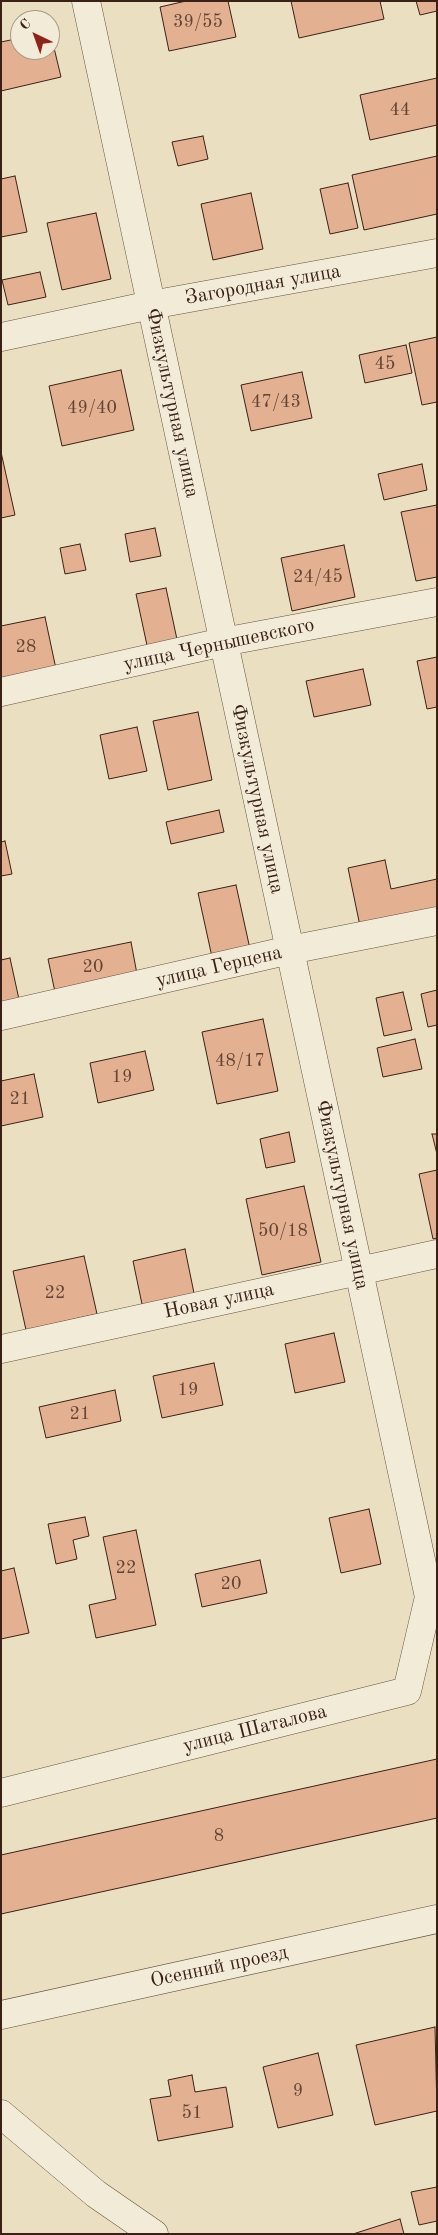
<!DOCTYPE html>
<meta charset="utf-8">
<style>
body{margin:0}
#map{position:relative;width:438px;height:2235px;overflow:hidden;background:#eae0c1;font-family:"Old Standard TT",serif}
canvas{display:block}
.frame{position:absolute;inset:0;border:2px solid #3b2016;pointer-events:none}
.north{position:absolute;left:10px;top:10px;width:50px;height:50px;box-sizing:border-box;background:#f1ebd7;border:1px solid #a89a8a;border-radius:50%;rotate:318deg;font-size:14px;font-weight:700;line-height:20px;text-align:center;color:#3b2016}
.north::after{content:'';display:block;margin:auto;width:18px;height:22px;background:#8f2418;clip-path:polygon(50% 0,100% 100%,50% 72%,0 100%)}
</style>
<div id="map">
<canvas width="438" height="2235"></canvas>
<div class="frame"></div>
<div class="north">С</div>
</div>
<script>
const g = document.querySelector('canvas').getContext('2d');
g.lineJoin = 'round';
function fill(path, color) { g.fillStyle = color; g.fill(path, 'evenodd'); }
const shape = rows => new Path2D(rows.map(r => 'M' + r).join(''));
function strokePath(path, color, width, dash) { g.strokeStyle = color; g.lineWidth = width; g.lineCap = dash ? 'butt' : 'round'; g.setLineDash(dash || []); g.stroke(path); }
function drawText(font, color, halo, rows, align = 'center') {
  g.font = font + ' "Old Standard TT",serif'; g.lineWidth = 4.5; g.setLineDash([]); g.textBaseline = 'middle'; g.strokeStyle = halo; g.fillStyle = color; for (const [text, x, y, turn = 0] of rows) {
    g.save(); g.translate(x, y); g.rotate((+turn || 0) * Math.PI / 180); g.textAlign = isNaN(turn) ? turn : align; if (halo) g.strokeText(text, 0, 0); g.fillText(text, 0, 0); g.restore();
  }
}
const building = shape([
 [186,1,228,1,236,37,169,51,160,7,186,1],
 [291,1,380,1,384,19,299,38,291,1],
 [416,1,437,1,437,11,420,15,416,1],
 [50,31,61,77,1,91,1,42,20,38,20,50,50,50,50,31],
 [437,78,437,125,370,140,360,95,437,78],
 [203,136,208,159,178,166,172,142,203,136],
 [437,156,437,214,364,230,352,175,437,156],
 [15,176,27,232,1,237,1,179,15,176],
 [348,183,358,228,330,234,320,189,348,183],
 [251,193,263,249,213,260,201,204,251,193],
 [96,213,111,279,62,290,47,223,96,213],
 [40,272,46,297,8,305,2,280,40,272],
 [437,337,437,402,422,405,409,343,437,337],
 [406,345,412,373,365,383,359,355,406,345],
 [121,370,134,430,62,446,49,386,121,370],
 [302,372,312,418,251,431,241,385,302,372],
 [1,452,15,515,1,518,1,452],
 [422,464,427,490,384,500,378,474,422,464],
 [437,505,437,577,416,581,401,512,437,505],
 [155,528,161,556,130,562,125,534,155,528],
 [80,544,86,570,65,574,60,548,80,544],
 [344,545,355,597,292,611,281,558,344,545],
 [166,588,178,644,148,650,136,594,166,588],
 [45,617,56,669,1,681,1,626,45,617],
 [437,657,437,707,427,709,417,661,437,657],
 [363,669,371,705,314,717,306,681,363,669],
 [198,712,212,780,168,790,153,721,198,712],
 [137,727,147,771,109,779,100,735,137,727],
 [219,810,224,832,171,844,166,822,219,810],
 [5,841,12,874,1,876,1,842,5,841],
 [385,860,391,889,437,879,437,909,360,926,348,868,385,860],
 [236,885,250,949,212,957,198,893,236,885],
 [131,942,137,974,55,992,48,959,131,942],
 [10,958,20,1004,1,1008,1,960,10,958],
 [437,990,437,1025,428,1027,421,994,437,990],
 [403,992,412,1030,384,1036,376,998,403,992],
 [263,1019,278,1091,217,1104,202,1032,263,1019],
 [415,1039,422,1069,383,1077,377,1048,415,1039],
 [145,1051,154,1090,98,1103,90,1063,145,1051],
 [34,1074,43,1117,1,1126,1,1081,34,1074],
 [289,1132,295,1162,266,1168,260,1139,289,1132],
 [432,1134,437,1134,437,1154,432,1134],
 [437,1170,437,1238,433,1239,419,1174,437,1170],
 [304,1186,321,1262,262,1275,246,1199,304,1186],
 [185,1249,195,1298,143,1309,133,1261,185,1249],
 [84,1256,97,1314,26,1330,13,1271,84,1256],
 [334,1333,345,1382,295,1393,285,1344,334,1333],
 [214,1363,223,1405,162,1418,153,1376,214,1363],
 [115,1390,121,1421,46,1438,39,1407,115,1390],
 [369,1509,381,1564,341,1573,329,1518,369,1509],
 [85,1517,89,1536,73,1540,77,1559,56,1564,48,1524,85,1517],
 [136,1530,156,1625,96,1638,89,1605,116,1599,103,1537,136,1530],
 [260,1560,267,1593,202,1607,195,1574,260,1560],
 [14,1568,29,1633,1,1639,1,1571,14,1568],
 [437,1759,437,1818,1,1914,1,1855,437,1759],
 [435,2027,437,2111,375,2125,356,2045,435,2027],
 [318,2053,333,2115,278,2128,263,2067,318,2053],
 [192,2075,195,2092,226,2087,233,2127,158,2141,150,2099,171,2096,168,2080,192,2075],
 [437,2187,437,2221,419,2225,411,2192,437,2187],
 [400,2219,404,2234,353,2234,400,2219]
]);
fill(building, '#e3b191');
strokePath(building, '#3b2016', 1);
const minor = shape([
 [86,1,429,1597],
 [1,337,151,305,437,253],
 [1,692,223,642,437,602],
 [1,1016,290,950,437,921],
 [1,1349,437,1254],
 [1,1793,407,1691,429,1597,437,1594],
 [1,2015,437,1919],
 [1,2114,96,2194,154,2234]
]);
strokePath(minor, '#675041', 29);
strokePath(minor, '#f1ebd7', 28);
drawText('18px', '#654435', null, [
 ["39/55",198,22],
 ["44",400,110],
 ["45",385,364],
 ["47/43",276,402],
 ["49/40",92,408],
 ["24/45",318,577],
 ["28",26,647],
 ["20",93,967],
 ["48/17",240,1061],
 ["19",122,1077],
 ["21",20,1099],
 ["50/18",283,1231],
 ["22",55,1293],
 ["19",188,1390],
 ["21",80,1414],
 ["22",126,1568],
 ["20",231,1584],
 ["8",219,1836],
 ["9",298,2091],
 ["51",192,2113]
]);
drawText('20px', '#3b2016', '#f1ebd7', [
 ["Загородная улица",263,285,-10],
 ["Физкультурная улица",172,403,78],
 ["улица Чернышевского",219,645,-12],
 ["Физкультурная улица",257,799,78],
 ["улица Герцена",219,967,-13],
 ["Физкультурная улица",342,1195,78],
 ["Новая улица",219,1301,-12],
 ["улица Шаталова",255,1729,-14],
 ["Осенний проезд",219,1967,-12]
]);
</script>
